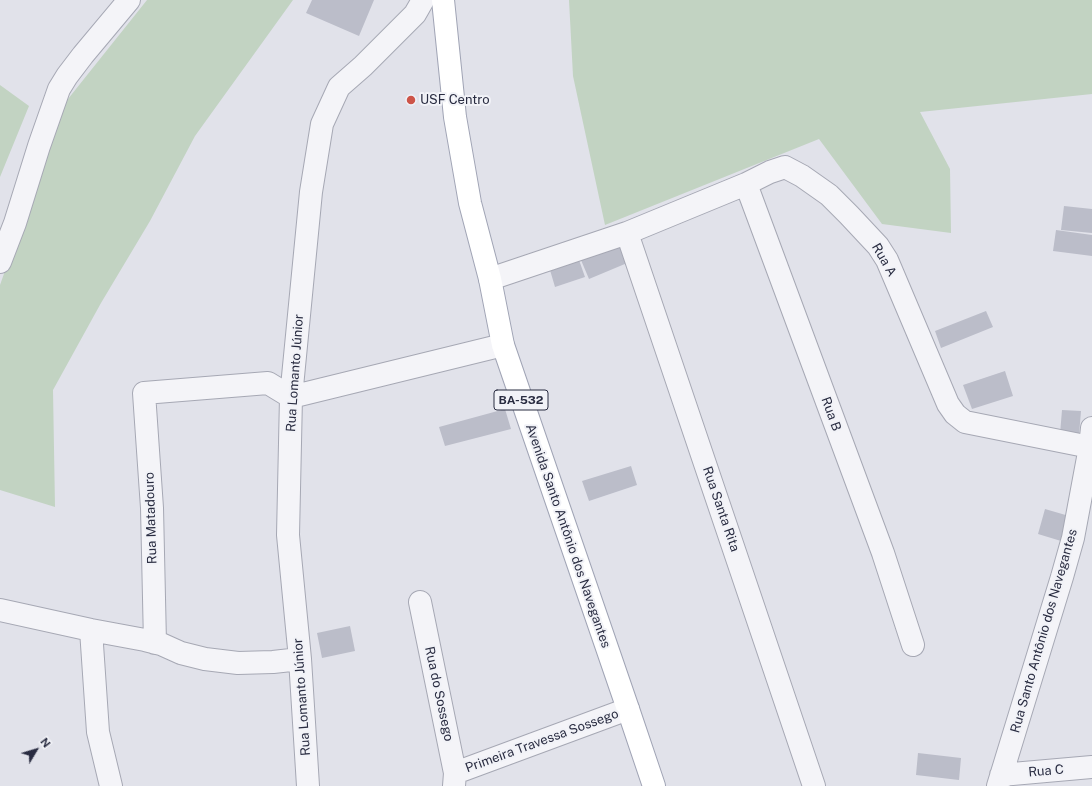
<!DOCTYPE html>
<meta charset="utf-8">
<style>
body{margin:0}
#map{position:relative;width:1092px;height:786px;overflow:hidden;background:#e1e2ea;font-family:"Public Sans",sans-serif}
canvas{display:block}
.north{position:absolute;left:16px;top:730px;width:40px;height:40px;-webkit-text-stroke:3px #f1f2f7;paint-order:stroke;rotate:52deg;font-size:11px;font-weight:700;line-height:16px;text-align:center;color:#292c41}
.north::after{content:'';display:block;margin:auto;width:14px;height:18px;background:#292c41;clip-path:polygon(50% 0,100% 100%,50% 72%,0 100%)}
</style>
<div id="map">
<canvas width="1092" height="786"></canvas>
<div class="north">N</div>
</div>
<script>
const g = document.querySelector('canvas').getContext('2d');
g.lineJoin = 'round';
function fill(path, color) { g.fillStyle = color; g.fill(path, 'evenodd'); }
const shape = rows => new Path2D(rows.map(r => 'M' + r).join(''));
function strokePath(path, color, width, dash) { g.strokeStyle = color; g.lineWidth = width; g.lineCap = dash ? 'butt' : 'round'; g.setLineDash(dash || []); g.stroke(path); }
function drawText(font, color, halo, rows, align = 'center') {
  g.font = font + ' "Public Sans",sans-serif'; g.lineWidth = 4; g.setLineDash([]); g.textBaseline = 'middle'; g.strokeStyle = halo; g.fillStyle = color; for (const [text, x, y, turn = 0] of rows) {
    g.save(); g.translate(x, y); g.rotate((+turn || 0) * Math.PI / 180); g.textAlign = isNaN(turn) ? turn : align; if (halo) g.strokeText(text, 0, 0); g.fillText(text, 0, 0); g.restore();
  }
}
fill(shape([
 [147,0,293,0,195,136,150,221,101,303,53,390,55,507,0,490,0,285,64,104],
 [569,0,1092,0,1092,94,920,112,950,169,951,233,882,224,819,139,605,225,573,76],
 [0,85,29,106,0,177]
]), '#c2d3c2');
fill(shape([
 [312,0,374,0,359,36,306,13],
 [1064,206,1092,209,1092,233,1061,230],
 [1056,230,1092,235,1092,256,1053,251],
 [624,242,632,261,589,279,581,260],
 [579,260,585,277,555,287,550,270],
 [986,311,993,327,941,348,935,331],
 [1005,371,1013,396,972,409,963,385],
 [505,409,511,429,445,446,439,427],
 [1062,410,1081,411,1079,435,1060,434],
 [631,466,637,485,589,501,582,481],
 [1045,509,1069,516,1061,541,1038,534],
 [350,626,355,651,322,658,317,633],
 [918,753,961,758,959,780,916,775]
]), '#bbbdc9');
const minor = shape([
 [746,184,883,553,913,645],
 [627,233,814,786],
 [0,262,15,223,39,146,59,89,67,76,83,55,129,0],
 [490,279,627,233,746,184,770,172,785,167,802,176,829,195,849,215,878,246,887,260,948,404,955,414,965,422,1090,447],
 [420,602,455,773,454,786],
 [0,610,91,630,145,640,161,644,181,653,205,659,238,663,273,662,300,659],
 [91,630,98,732,111,786],
 [155,643,152,508,144,393,268,383,291,397,503,345],
 [455,773,628,709],
 [1001,775,1092,767],
 [308,786,300,659,288,535,291,397,311,192,322,124,339,87,363,66,415,14,423,0],
 [998,786,1062,577,1073,538,1090,447,1092,428]
]);
const major = shape([
 [443,0,455,117,470,203,490,279,503,345,628,709,654,786]
]);
strokePath(minor, '#a6a8b4', 24);
strokePath(major, '#a0a4b5', 24);
strokePath(minor, '#f4f4f8', 22);
strokePath(major, '#fff', 22);
for (const [x, y, r, color] of [
 [411,100,5,"#cd5448"]
]) { const dot = new Path2D(); dot.arc(x, y, r, 0, 2 * Math.PI); g.fillStyle = color; g.fill(dot); strokePath(dot, '#f1f2f7', 1.5); }
for (const [x, y, w] of [
 [521,400,54]
]) { const box = new Path2D(); box.roundRect(x - w / 2, y - 10, w, 20, 3); g.fillStyle = '#f1f2f7'; g.fill(box); strokePath(box, '#292c41', 1); }
drawText('bold 12px', '#292c41', null, [
 ["BA-532",521,400]
]);
drawText('13px', '#292c41', '#f1f2f7', [
 ["USF Centro",420,100]
], 'left');
drawText('13px', '#292c41', '#f1f2f7', [
 ["Rua A",884,260,60],
 ["Rua Lomanto Júnior",295,373,-86],
 ["Rua B",831,414,70],
 ["Rua Santa Rita",721,509,71],
 ["Rua Matadouro",151,518,-92],
 ["Avenida Santo Antônio dos Navegantes",568,536,71],
 ["Rua Santo Antônio dos Navegantes",1044,631,-74],
 ["Rua do Sossego",439,694,78],
 ["Rua Lomanto Júnior",302,697,-94],
 ["Primeira Travessa Sossego",542,741,-20],
 ["Rua C",1046,771,-5]
]);
</script>
